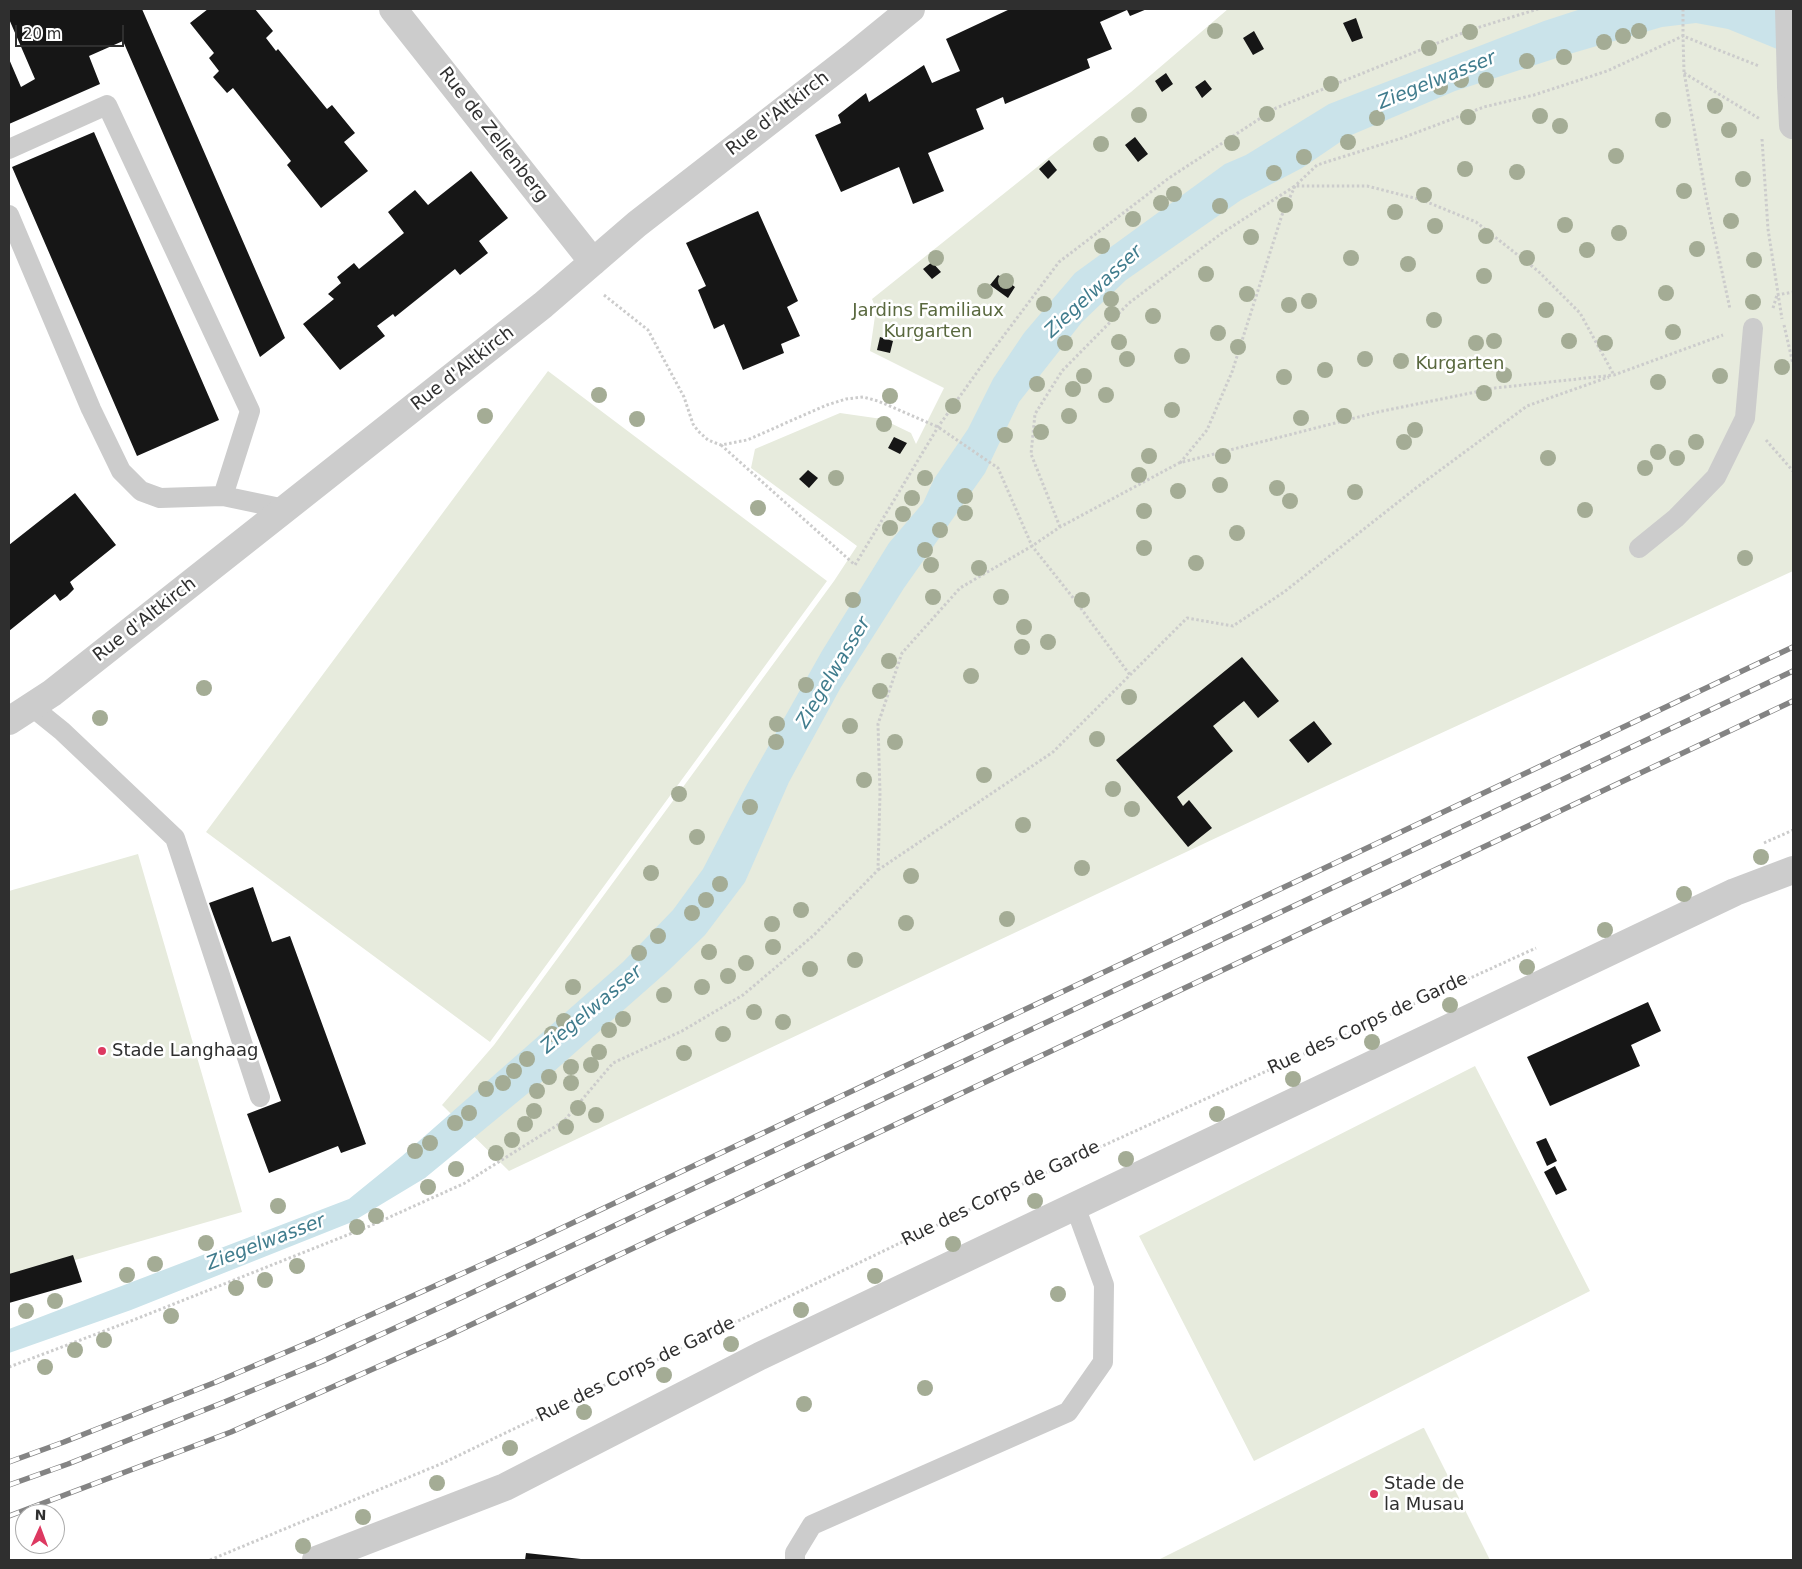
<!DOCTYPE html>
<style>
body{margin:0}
#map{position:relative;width:1802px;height:1569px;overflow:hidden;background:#fff;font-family:"DejaVu Sans",sans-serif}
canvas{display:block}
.frame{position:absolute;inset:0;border:10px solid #2f2f2f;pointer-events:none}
.north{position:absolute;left:15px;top:1504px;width:50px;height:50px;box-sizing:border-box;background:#fff;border:1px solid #acacac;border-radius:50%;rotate:2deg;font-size:14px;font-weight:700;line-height:20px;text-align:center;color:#2f2f2f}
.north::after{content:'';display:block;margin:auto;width:18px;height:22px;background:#dd3961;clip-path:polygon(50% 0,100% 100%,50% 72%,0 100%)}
.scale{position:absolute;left:15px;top:25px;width:109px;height:22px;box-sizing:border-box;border:2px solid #2f2f2f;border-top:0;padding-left:6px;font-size:15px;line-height:18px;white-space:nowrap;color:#2f2f2f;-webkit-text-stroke:4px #fff;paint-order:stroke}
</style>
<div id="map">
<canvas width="1802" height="1569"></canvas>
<div class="frame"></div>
<div class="north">N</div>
<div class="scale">20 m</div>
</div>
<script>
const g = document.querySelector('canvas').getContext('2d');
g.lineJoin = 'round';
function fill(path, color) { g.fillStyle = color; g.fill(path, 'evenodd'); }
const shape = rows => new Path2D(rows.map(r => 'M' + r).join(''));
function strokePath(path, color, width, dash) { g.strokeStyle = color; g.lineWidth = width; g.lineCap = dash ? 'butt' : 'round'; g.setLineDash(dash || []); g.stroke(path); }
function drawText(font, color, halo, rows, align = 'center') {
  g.font = font + ' "DejaVu Sans",sans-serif'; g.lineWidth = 5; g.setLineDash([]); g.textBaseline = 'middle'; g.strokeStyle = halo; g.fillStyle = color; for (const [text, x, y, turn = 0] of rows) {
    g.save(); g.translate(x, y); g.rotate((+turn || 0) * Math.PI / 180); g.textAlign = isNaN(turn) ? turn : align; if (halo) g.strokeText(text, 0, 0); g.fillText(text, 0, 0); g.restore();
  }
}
fill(shape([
 [1228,9,1793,9,1793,571,1322,788,509,1171,442,1105,494,1045,834,581,857,546,751,468,755,449,840,413,882,419,911,433,916,444,944,388,870,351,876,309,872,299,1131,92],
 [548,371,827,581,490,1042,206,832],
 [138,854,242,1212,9,1279,9,891],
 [1475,1066,1590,1291,1254,1461,1139,1236],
 [1424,1428,1490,1560,1158,1560,1423,1428]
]), '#e7ebdd');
fill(shape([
 [1581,9,1793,9,1777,49,1728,29,1696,23,1662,27,1566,55,1455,91,1349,136,1302,168,1241,200,1126,280,1082,322,1019,402,985,473,904,588,841,687,789,782,745,882,705,935,669,970,544,1080,425,1178,352,1222,131,1310,9,1353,9,1329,349,1199,402,1156,623,962,673,910,703,869,746,786,822,651,889,543,923,503,934,479,968,429,993,379,1024,333,1075,273,1225,164,1246,155,1329,104,1544,21]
]), '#cae3ea');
fill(shape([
 [9,9,142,9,285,338,260,357,123,41,89,56,100,84,9,124,9,59,21,87,35,79,9,19],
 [208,9,255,9,273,31,266,38,276,51,278,49,327,109,332,105,355,133,344,142,368,171,321,208,287,165,291,161,233,88,227,93,213,77,219,71,209,58,214,53,190,23],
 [1010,9,1147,9,1130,16,1127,10,1100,22,1112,49,1087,59,1090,68,1005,104,1003,97,976,109,984,129,928,153,944,191,913,204,899,167,841,192,815,135,841,123,838,115,866,93,869,102,924,65,932,83,960,71,946,39],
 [1356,18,1363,38,1352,42,1343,23],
 [1254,31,1264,49,1253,55,1243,38],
 [1166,73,1173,84,1162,92,1155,81],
 [1205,80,1212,89,1202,98,1195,87],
 [94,132,219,420,137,456,12,167],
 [1135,137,1148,154,1138,162,1125,145],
 [1049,160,1057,170,1048,179,1039,169],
 [471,171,508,218,479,241,488,253,460,275,455,269,395,317,393,314,377,326,385,336,340,370,303,324,334,299,328,294,341,283,337,277,354,263,359,269,404,233,388,212,415,190,428,205],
 [758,211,798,301,787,307,800,336,781,344,784,353,743,370,724,324,714,329,698,290,706,286,686,243],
 [932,262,941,272,932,279,923,269],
 [998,275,1015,287,1008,298,990,285],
 [880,337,893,341,890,353,877,350],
 [894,437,907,443,900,454,888,448],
 [808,470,818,478,809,488,799,479],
 [75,493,116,545,70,582,74,589,67,596,60,601,55,594,9,631,9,545],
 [1242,657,1279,701,1258,718,1244,701,1213,726,1233,751,1177,797,1183,806,1189,800,1212,828,1188,847,1116,760],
 [1314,721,1332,744,1308,763,1289,740],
 [253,887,272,942,290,936,366,1144,341,1153,338,1146,269,1173,247,1114,281,1101,209,903],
 [1648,1002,1661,1031,1631,1045,1640,1066,1550,1106,1527,1057],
 [1546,1138,1557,1161,1547,1166,1536,1142],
 [1555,1166,1567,1190,1556,1195,1544,1172],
 [73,1255,82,1282,9,1303,9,1274],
 [526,1553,581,1559,581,1560,525,1560]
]), '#161616');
strokePath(shape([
 [1683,9,1683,36,1759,66],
 [1684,73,1760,119],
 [1762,139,1768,229,1782,319],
 [604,295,648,330,684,397,693,424,698,431,708,440,721,445,747,440,827,405,846,399,863,397,878,401,938,427,998,468,1032,546,1074,599,1130,675],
 [1777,295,1793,292],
 [1773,308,1777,295],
 [1784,325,1793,364],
 [1766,440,1793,471],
 [721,445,855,565,938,427,990,354,1059,262,1169,178,1276,108,1470,30,1538,9],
 [1180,463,1207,430,1232,372,1282,215,1295,186,1317,165,1402,138,1484,107,1534,95,1607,71,1683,36,1684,72,1707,202,1730,309],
 [1060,527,1031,454,1035,414,1062,371,1129,303,1222,233,1295,186,1367,186,1422,200,1476,222,1538,271,1580,313,1614,375],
 [1764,843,1793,830],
 [878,870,1053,752,1187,618,1233,626,1284,592,1416,488,1527,406,1609,377],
 [9,1367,136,1319,370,1226,465,1183,564,1121,613,1063,682,1031,743,995,814,935,878,870,880,793,878,724,902,653,960,588,1032,546,1060,527,1179,463,1378,412,1495,388,1614,375,1723,335],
 [210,1560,443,1463,1085,1154,1536,948]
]), '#ccc', 3, [2.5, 2.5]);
strokePath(shape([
 [9,149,107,105,250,411,223,496],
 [9,215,91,409,121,471,141,491,160,498,223,496,285,509],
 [1639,548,1676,518,1716,477,1745,418,1753,328],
 [31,706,62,731,175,838,260,1097],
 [795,1560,795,1553,812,1525,1068,1412,1103,1362,1104,1285,1075,1206]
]), '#ccc', 20);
strokePath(shape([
 [393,9,593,262],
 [1791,85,1793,125],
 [9,721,52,693,285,509,543,305,637,224,852,57,911,9],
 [316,1560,505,1487,760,1356,1735,892,1793,870]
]), '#ccc', 28);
const rail = shape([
 [9,1462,64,1442,216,1382,317,1339,530,1243,1793,647],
 [9,1485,68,1464,222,1403,323,1361,467,1295,1793,671],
 [9,1516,231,1432,445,1337,1793,701]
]);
strokePath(rail, '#848484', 5.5);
strokePath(rail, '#fff', 4, [11]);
strokePath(shape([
 [1789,9,1791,85]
]), '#ccc', 28);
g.fillStyle = '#a4ac95';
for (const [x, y] of [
 [1215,31],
 [1639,31],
 [1470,32],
 [1623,36],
 [1604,42],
 [1429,48],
 [1564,57],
 [1527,61],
 [1461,80],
 [1486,80],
 [1331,84],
 [1440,87],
 [1715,106],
 [1267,114],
 [1139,115],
 [1540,116],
 [1468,117],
 [1377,118],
 [1663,120],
 [1560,126],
 [1729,130],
 [1348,142],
 [1232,143],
 [1101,144],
 [1616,156],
 [1304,157],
 [1465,169],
 [1517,172],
 [1274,173],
 [1743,179],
 [1684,191],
 [1174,194],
 [1424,195],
 [1161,203],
 [1285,205],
 [1220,206],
 [1395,212],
 [1133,219],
 [1731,221],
 [1565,225],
 [1435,226],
 [1619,233],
 [1486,236],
 [1251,237],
 [1102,246],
 [1697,249],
 [1587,250],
 [936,258],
 [1351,258],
 [1527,258],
 [1754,260],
 [1408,264],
 [1206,274],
 [1484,276],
 [1006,281],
 [985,291],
 [1666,293],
 [1247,294],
 [1111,299],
 [1309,301],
 [1753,302],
 [1044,304],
 [1289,305],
 [1546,310],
 [1112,314],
 [1153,316],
 [1434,320],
 [1673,332],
 [1218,333],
 [1494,341],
 [1569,341],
 [1119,342],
 [1065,343],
 [1476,343],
 [1605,343],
 [1238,347],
 [1182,356],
 [1127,359],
 [1365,359],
 [1401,361],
 [1782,367],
 [1325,370],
 [1504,375],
 [1084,376],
 [1720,376],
 [1284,377],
 [1658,382],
 [1037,384],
 [1073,389],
 [1484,393],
 [599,395],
 [1106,395],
 [890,396],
 [953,406],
 [1172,410],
 [485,416],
 [1069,416],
 [1344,416],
 [1301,418],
 [637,419],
 [884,424],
 [1415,430],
 [1041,432],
 [1005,435],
 [1404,442],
 [1696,442],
 [1658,452],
 [1149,456],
 [1223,456],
 [1548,458],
 [1677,458],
 [1645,468],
 [1139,475],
 [836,478],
 [925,478],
 [1220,485],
 [1277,488],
 [1178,491],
 [1355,492],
 [965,496],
 [912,498],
 [1290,501],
 [758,508],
 [1585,510],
 [1144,511],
 [965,513],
 [903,514],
 [890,528],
 [940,530],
 [1237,533],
 [1144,548],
 [925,550],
 [1745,558],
 [1196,563],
 [931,565],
 [979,568],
 [933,597],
 [1001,597],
 [853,600],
 [1082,600],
 [1024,627],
 [1048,642],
 [1022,647],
 [889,661],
 [971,676],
 [806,685],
 [204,688],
 [880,691],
 [1129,697],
 [100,718],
 [777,724],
 [850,726],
 [1097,739],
 [776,742],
 [895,742],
 [984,775],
 [864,780],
 [1113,789],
 [679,794],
 [750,807],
 [1132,809],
 [1023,825],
 [697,837],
 [1761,857],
 [1082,868],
 [651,873],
 [911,876],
 [720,884],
 [1684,894],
 [706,900],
 [801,910],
 [692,913],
 [1007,919],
 [906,923],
 [772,924],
 [1605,930],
 [658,936],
 [773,947],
 [709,952],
 [639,953],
 [855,960],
 [746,963],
 [1527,967],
 [810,969],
 [728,976],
 [573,987],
 [702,987],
 [664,995],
 [1450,1005],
 [754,1012],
 [623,1019],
 [564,1021],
 [783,1022],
 [609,1030],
 [552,1034],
 [723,1034],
 [1372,1042],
 [599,1052],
 [684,1053],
 [527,1059],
 [591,1065],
 [571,1067],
 [514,1071],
 [549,1077],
 [1293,1079],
 [503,1083],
 [571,1083],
 [486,1089],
 [537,1091],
 [578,1108],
 [534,1111],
 [469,1113],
 [1217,1114],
 [596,1115],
 [455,1123],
 [525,1124],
 [566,1127],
 [512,1140],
 [430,1143],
 [415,1151],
 [496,1153],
 [1126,1159],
 [456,1169],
 [428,1187],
 [1035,1201],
 [278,1206],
 [376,1216],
 [357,1227],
 [206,1243],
 [953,1244],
 [155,1264],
 [297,1266],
 [127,1275],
 [875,1276],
 [265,1280],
 [236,1288],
 [1058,1294],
 [55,1301],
 [801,1310],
 [26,1311],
 [171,1316],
 [104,1340],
 [731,1344],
 [75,1350],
 [45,1367],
 [664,1375],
 [925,1388],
 [804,1404],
 [584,1412],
 [510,1448],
 [437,1483],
 [363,1517],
 [303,1546]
]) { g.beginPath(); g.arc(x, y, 8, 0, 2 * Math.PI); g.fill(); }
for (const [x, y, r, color] of [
 [102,1051,5,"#dd3961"],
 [1374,1494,5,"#dd3961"]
]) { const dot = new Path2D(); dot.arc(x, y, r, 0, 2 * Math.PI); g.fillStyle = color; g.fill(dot); strokePath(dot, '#fff', 2); }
drawText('18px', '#2f2f2f', '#fff', [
 ["Rue d'Altkirch",778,114,-38],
 ["Rue de Zellenberg",493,135,52],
 ["Rue d'Altkirch",463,369,-38],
 ["Rue d'Altkirch",145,620,-38],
 ["Rue des Corps de Garde",1368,1024,-25],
 ["Rue des Corps de Garde",1001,1194,-26],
 ["Rue des Corps de Garde",636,1370,-26]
]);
drawText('18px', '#59683e', '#fff', [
 ["Jardins Familiaux",928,311],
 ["Kurgarten",928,332],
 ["Kurgarten",1460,364]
]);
drawText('18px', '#2f2f2f', '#fff', [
 ["Stade Langhaag",112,1051],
 ["Stade de",1384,1484],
 ["la Musau",1384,1505]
], 'left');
drawText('italic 19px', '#407c8d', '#fff', [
 ["Ziegelwasser",1437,81,-22],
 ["Ziegelwasser",1094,292,-43],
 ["Ziegelwasser",834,673,-59],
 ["Ziegelwasser",592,1010,-40],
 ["Ziegelwasser",266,1243,-21]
]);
</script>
